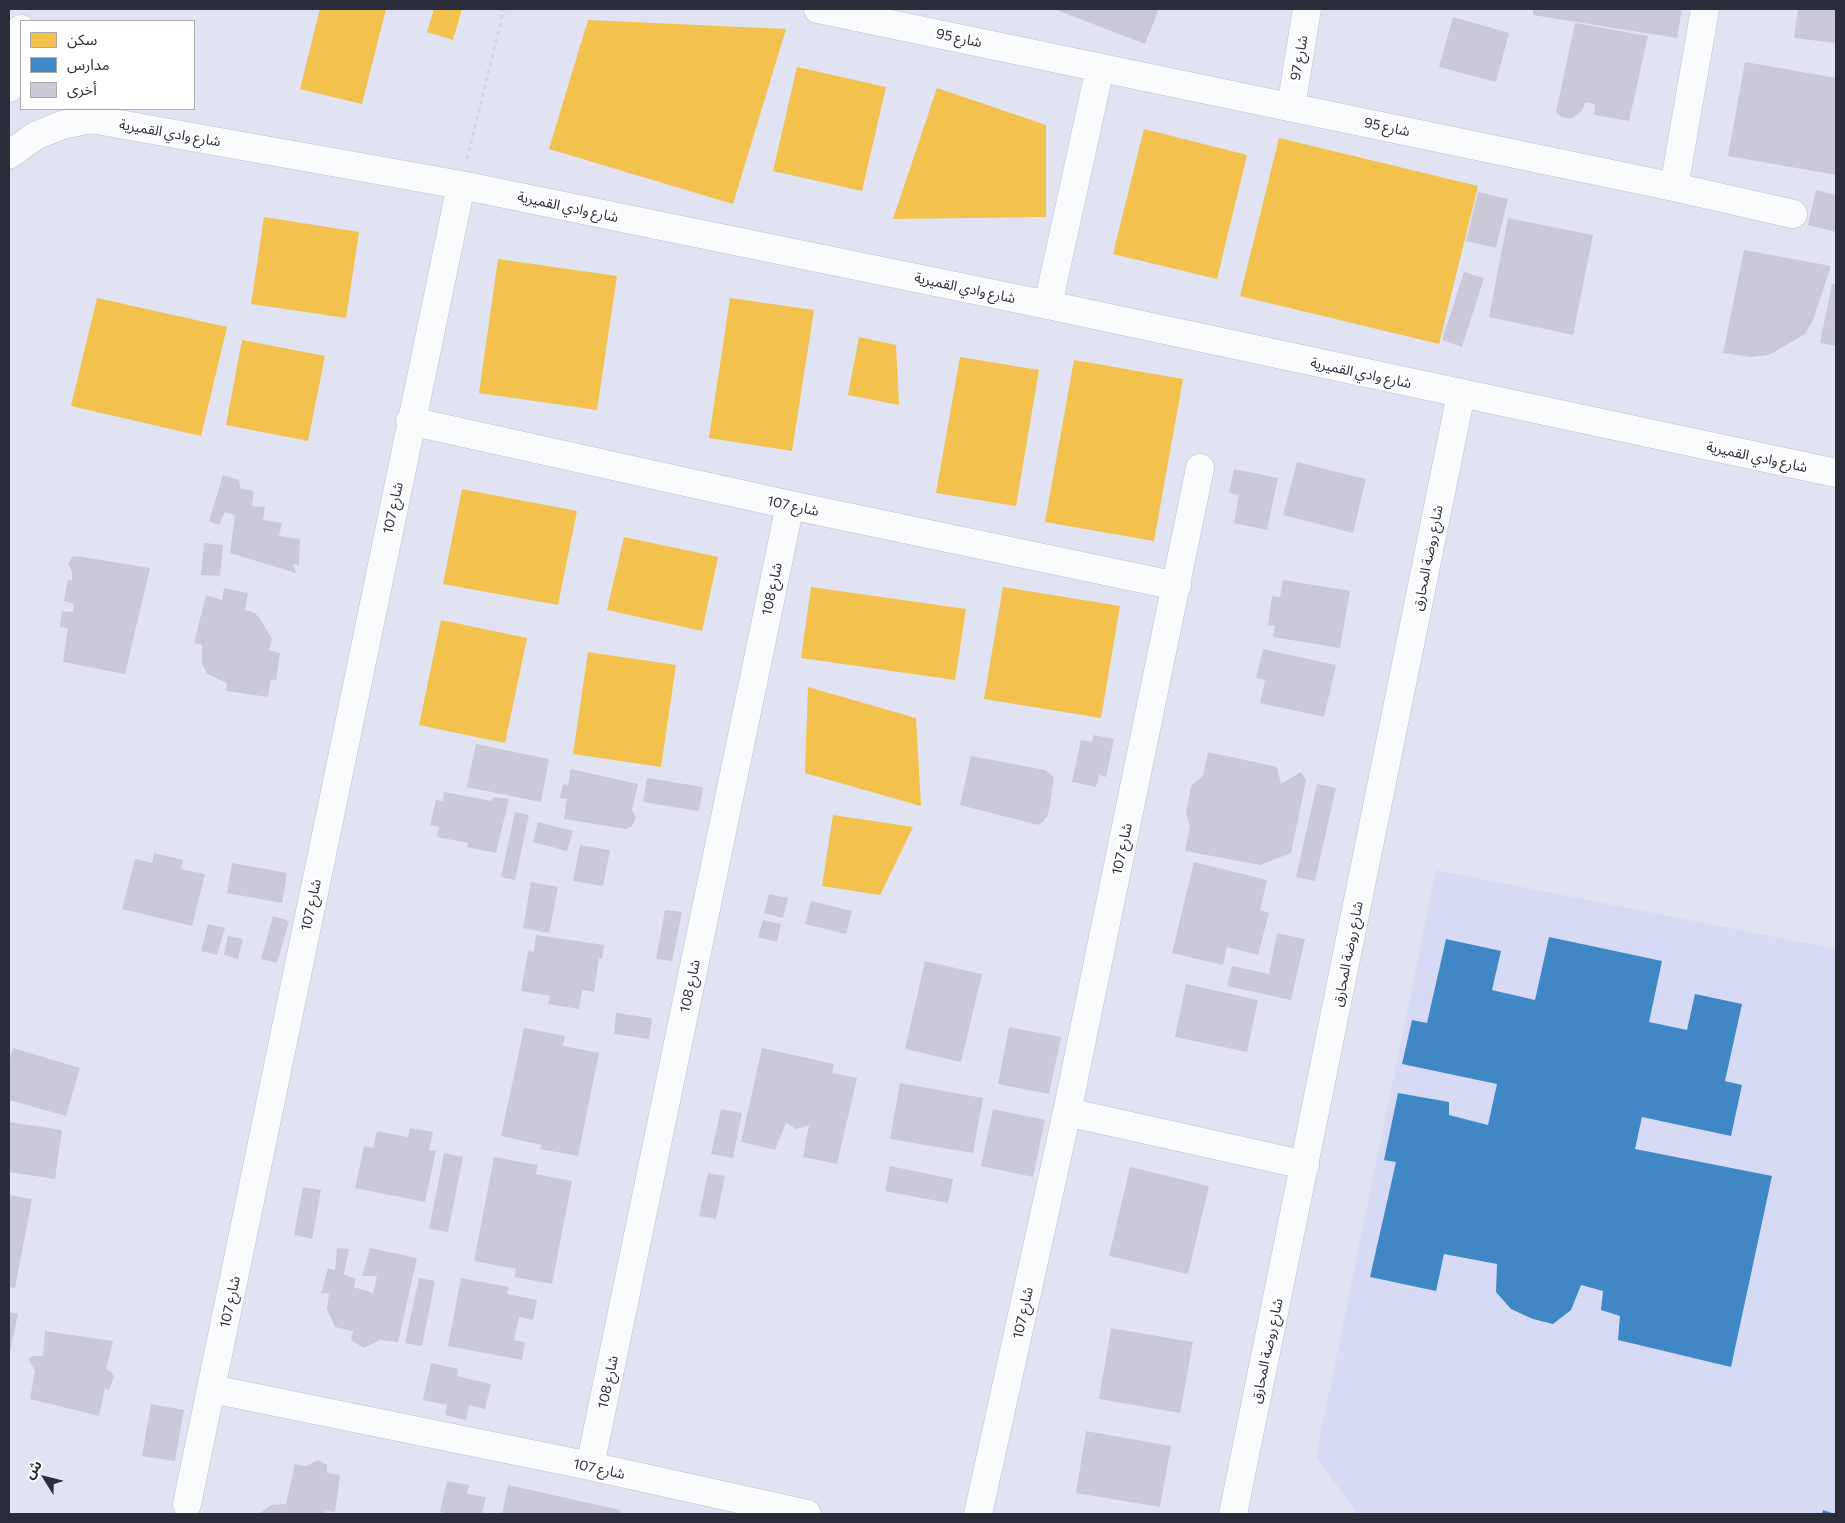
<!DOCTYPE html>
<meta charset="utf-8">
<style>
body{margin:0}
#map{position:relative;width:1845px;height:1523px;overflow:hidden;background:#e1e3f3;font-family:Commissioner,"Noto Sans Arabic",sans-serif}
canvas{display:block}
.frame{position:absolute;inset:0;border:10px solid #2b2d38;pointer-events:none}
.legend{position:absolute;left:20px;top:20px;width:175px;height:90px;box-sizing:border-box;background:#fff;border:1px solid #aaabaf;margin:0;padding:6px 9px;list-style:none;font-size:15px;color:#2b2d38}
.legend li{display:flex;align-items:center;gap:10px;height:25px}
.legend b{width:25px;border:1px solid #aaabaf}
.north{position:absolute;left:20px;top:1453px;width:50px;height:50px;-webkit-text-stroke:4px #fff;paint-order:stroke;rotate:306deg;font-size:14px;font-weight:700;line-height:20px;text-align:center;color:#2b2d38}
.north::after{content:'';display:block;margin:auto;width:18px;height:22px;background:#2b2d38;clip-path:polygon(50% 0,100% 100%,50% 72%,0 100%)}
</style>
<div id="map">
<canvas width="1845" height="1523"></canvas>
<div class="frame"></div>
<ul class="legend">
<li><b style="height:14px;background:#f2c14e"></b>سكن</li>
<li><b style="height:14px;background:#3f88c5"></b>مدارس</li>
<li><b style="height:14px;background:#cbc9d6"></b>أخرى</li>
</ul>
<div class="north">ش</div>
</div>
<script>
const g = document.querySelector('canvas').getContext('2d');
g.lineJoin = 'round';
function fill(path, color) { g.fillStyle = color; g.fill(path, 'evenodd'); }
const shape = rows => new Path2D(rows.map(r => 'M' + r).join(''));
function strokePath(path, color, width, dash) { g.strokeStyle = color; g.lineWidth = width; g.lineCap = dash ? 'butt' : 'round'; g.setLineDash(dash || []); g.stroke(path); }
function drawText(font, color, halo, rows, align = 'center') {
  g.font = font + ' Commissioner,"Noto Sans Arabic",sans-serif'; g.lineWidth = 5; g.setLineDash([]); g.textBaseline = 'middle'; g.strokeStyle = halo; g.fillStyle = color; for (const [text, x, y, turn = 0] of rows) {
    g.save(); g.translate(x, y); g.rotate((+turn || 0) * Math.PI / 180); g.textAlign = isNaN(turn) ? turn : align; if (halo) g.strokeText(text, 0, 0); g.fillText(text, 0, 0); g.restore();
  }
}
fill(shape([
 [1436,870,1836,949,1836,1514,1357,1514,1316,1456]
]), '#d7daf5');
fill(shape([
 [320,9,386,9,362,104,300,89],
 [434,9,462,9,453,40,427,32],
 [588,20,786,29,733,204,549,149],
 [797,67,886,87,862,191,773,171],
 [937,88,1046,125,1046,217,893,219],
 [1144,129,1247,155,1217,279,1113,254],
 [1279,138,1478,186,1439,344,1240,296],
 [264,217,359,232,346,318,251,304],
 [498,259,617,276,597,410,479,393],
 [97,298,227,327,201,436,71,406],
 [730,298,814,310,792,451,709,438],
 [859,337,896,345,899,405,848,395],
 [242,340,325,356,308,441,226,425],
 [960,357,1039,370,1016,506,936,493],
 [1074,360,1183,379,1154,541,1045,522],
 [462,489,577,511,558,605,443,584],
 [624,537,718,557,702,631,607,610],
 [811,587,966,609,955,680,801,658],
 [1003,587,1120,606,1101,718,984,699],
 [441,620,527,638,505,743,419,725],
 [588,652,676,665,661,767,573,754],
 [808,687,916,718,921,806,805,773],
 [833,815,913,827,880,895,822,886]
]), '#f2c14e');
fill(shape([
 [1549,937,1662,961,1649,1022,1687,1030,1695,994,1742,1004,1725,1081,1742,1085,1731,1136,1642,1117,1635,1149,1772,1176,1731,1367,1618,1340,1620,1316,1601,1310,1603,1291,1581,1285,1571,1310,1553,1324,1533,1319,1511,1309,1496,1292,1497,1264,1444,1254,1436,1291,1370,1277,1396,1162,1384,1160,1398,1093,1449,1102,1449,1115,1488,1125,1497,1084,1402,1064,1412,1020,1427,1023,1446,939,1501,951,1492,990,1535,1000],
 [1823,1510,1835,1514,1822,1514]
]), '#3f88c5');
fill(shape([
 [1054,9,1159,9,1145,44],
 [1533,9,1682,9,1677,38,1533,15],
 [1798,9,1836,9,1836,43,1794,38],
 [1453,17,1509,33,1496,82,1439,67],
 [1575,23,1648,36,1629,121,1594,115,1595,104,1585,102,1582,111,1571,119,1562,117,1556,112],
 [1745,62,1836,78,1836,175,1728,156],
 [1816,190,1836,195,1836,232,1808,225],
 [1478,192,1508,199,1496,248,1466,241],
 [1508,218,1593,235,1573,335,1489,317],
 [1744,250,1831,266,1813,320,1805,334,1769,355,1751,357,1723,353],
 [1464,272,1484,278,1462,347,1442,340],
 [1832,284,1836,285,1836,346,1820,343],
 [1297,462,1366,479,1353,533,1283,515],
 [1234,469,1278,478,1267,530,1234,523,1239,495,1229,493],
 [223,475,239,480,240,488,254,491,252,506,265,507,263,520,282,523,279,536,300,539,299,565,293,564,296,573,230,553,235,515,225,512,219,525,209,521],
 [204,543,223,545,220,576,201,575],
 [77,556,150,568,125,674,63,662,68,628,60,627,62,611,73,612,74,604,64,601,68,579,72,581,72,572,68,564,72,557],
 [1283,580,1350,591,1340,648,1273,637,1275,626,1268,625,1272,596,1280,597],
 [224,588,248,593,245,610,255,613,261,620,272,639,269,650,280,653,276,681,271,679,268,697,226,691,227,683,207,674,202,663,202,645,194,643,206,595,222,600],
 [1263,649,1336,665,1324,717,1260,703,1265,680,1256,678],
 [1094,735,1114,739,1106,777,1099,775,1096,787,1072,782,1081,740,1092,742],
 [476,744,549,759,541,802,467,787],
 [1208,752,1277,767,1281,784,1301,772,1306,780,1291,853,1260,865,1185,851,1190,826,1186,813,1191,786,1203,776],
 [971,756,1045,770,1054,777,1050,805,1047,817,1043,822,1038,825,960,805],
 [571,769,638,784,632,810,636,818,631,827,625,829,564,819,567,799,560,798,563,784,568,785],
 [647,778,703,787,699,811,643,802],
 [1317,784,1336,788,1315,881,1296,877],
 [444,792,492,801,493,797,509,799,496,853,467,847,468,843,437,837,439,827,430,825,436,800,443,801],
 [515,812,529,815,515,880,501,877],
 [538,822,573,831,567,851,533,842],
 [580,845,610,850,603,886,573,881],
 [154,853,183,860,181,869,205,874,192,926,122,909,135,859,152,863],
 [1194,862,1267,880,1260,910,1269,913,1258,955,1227,947,1223,965,1172,953],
 [232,863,287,873,282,903,227,893],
 [531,882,558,887,549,933,523,928],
 [769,894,788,898,783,918,764,913],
 [811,901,852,911,846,934,805,924],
 [665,910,682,912,672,961,656,959],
 [273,916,289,921,277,963,261,959],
 [763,920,781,924,777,942,758,937],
 [208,924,225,928,217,955,201,951],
 [1277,933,1305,939,1291,1000,1227,986,1232,966,1269,974],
 [536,935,604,945,602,959,599,958,594,992,582,990,579,1009,548,1004,550,996,521,991,528,951,534,952],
 [228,936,243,939,238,959,224,955],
 [925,961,982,974,961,1062,905,1049],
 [1186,984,1258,1000,1247,1052,1175,1037],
 [616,1013,652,1018,649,1039,614,1034],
 [1009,1027,1061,1037,1049,1094,998,1084],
 [524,1028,565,1036,563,1046,599,1053,578,1156,540,1149,542,1145,501,1136],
 [13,1048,80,1068,66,1116,9,1100,9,1061],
 [762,1048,834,1064,832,1073,857,1078,837,1164,803,1157,809,1125,796,1129,786,1123,775,1150,741,1142],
 [900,1083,983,1098,973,1153,890,1139],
 [721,1109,742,1113,733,1158,711,1154],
 [993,1109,1045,1120,1033,1177,981,1166],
 [9,1122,62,1130,55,1179,9,1172],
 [410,1128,433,1132,429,1150,436,1151,425,1202,355,1188,364,1146,373,1148,377,1131,408,1137],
 [444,1153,463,1157,448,1232,429,1229],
 [494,1157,538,1165,536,1174,572,1181,552,1284,514,1277,516,1269,474,1261],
 [890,1166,953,1179,948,1203,885,1191],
 [1130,1167,1209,1186,1188,1274,1109,1256],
 [708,1173,725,1176,716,1219,699,1216],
 [303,1187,321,1190,312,1239,294,1235],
 [9,1195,32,1199,15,1288,9,1287],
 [337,1248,349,1249,344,1274,356,1279,354,1287,373,1293,377,1276,362,1276,370,1248,417,1258,398,1342,380,1340,364,1348,351,1340,353,1331,335,1327,327,1309,329,1294,321,1293,328,1268,335,1270],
 [419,1278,435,1281,422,1346,405,1343],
 [461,1278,509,1287,507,1294,537,1300,533,1320,519,1317,514,1340,525,1342,522,1360,448,1346],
 [9,1312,18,1314,10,1352,9,1352],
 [1111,1328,1193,1342,1180,1413,1099,1399],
 [45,1331,113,1341,106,1369,111,1372,114,1377,109,1390,105,1388,99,1416,30,1399,35,1371,29,1360,32,1356,43,1356],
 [431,1363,458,1369,457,1376,491,1384,485,1409,469,1405,466,1420,445,1415,447,1405,423,1400],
 [151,1404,184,1410,175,1461,142,1456],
 [1086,1431,1171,1446,1160,1507,1076,1493],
 [318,1460,327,1465,327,1473,340,1475,335,1512,326,1511,325,1514,259,1514,271,1505,286,1504,295,1464,306,1466],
 [447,1481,469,1485,467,1494,486,1497,482,1514,452,1514,440,1512],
 [508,1485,620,1510,619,1514,502,1514]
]), '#cbc9d6');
const minor = shape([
 [818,9,1674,187,1793,214],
 [9,88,21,29],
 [1291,107,1307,9],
 [9,155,35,136,62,125,91,119,461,185,1048,305,1836,473],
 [1674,187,1705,9],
 [1048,305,1100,68],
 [410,421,790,505,1177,586],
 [1067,1112,1305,1165],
 [212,1389,590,1466,807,1514],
 [590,1466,790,505],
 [187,1504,461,185],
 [978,1514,1067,1112,1200,468],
 [1233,1514,1461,394]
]);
strokePath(minor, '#bec0cd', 29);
strokePath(shape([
 [467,159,504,9]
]), '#d4d5da', 3, [4, 4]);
strokePath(minor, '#fafbfd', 28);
drawText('14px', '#2b2d38', '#fff', [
 ["شارع 95",959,38,12],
 ["شارع 97",1299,58,-80],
 ["شارع 95",1387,127,12],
 ["شارع وادي القميرية",170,133,10],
 ["شارع وادي القميرية",568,207,12],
 ["شارع وادي القميرية",965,288,12],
 ["شارع وادي القميرية",1361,373,12],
 ["شارع وادي القميرية",1757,457,12],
 ["شارع 107",793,506,12],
 ["شارع 107",393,508,-78],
 ["شارع روضة المحارق",1428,558,-79],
 ["شارع 108",772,589,-78],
 ["شارع 107",1122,849,-78],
 ["شارع 107",311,905,-78],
 ["شارع روضة المحارق",1348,954,-79],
 ["شارع 108",690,986,-78],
 ["شارع 107",230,1302,-78],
 ["شارع 107",1023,1313,-78],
 ["شارع روضة المحارق",1267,1351,-78],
 ["شارع 108",608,1382,-78],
 ["شارع 107",599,1469,12]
]);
</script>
